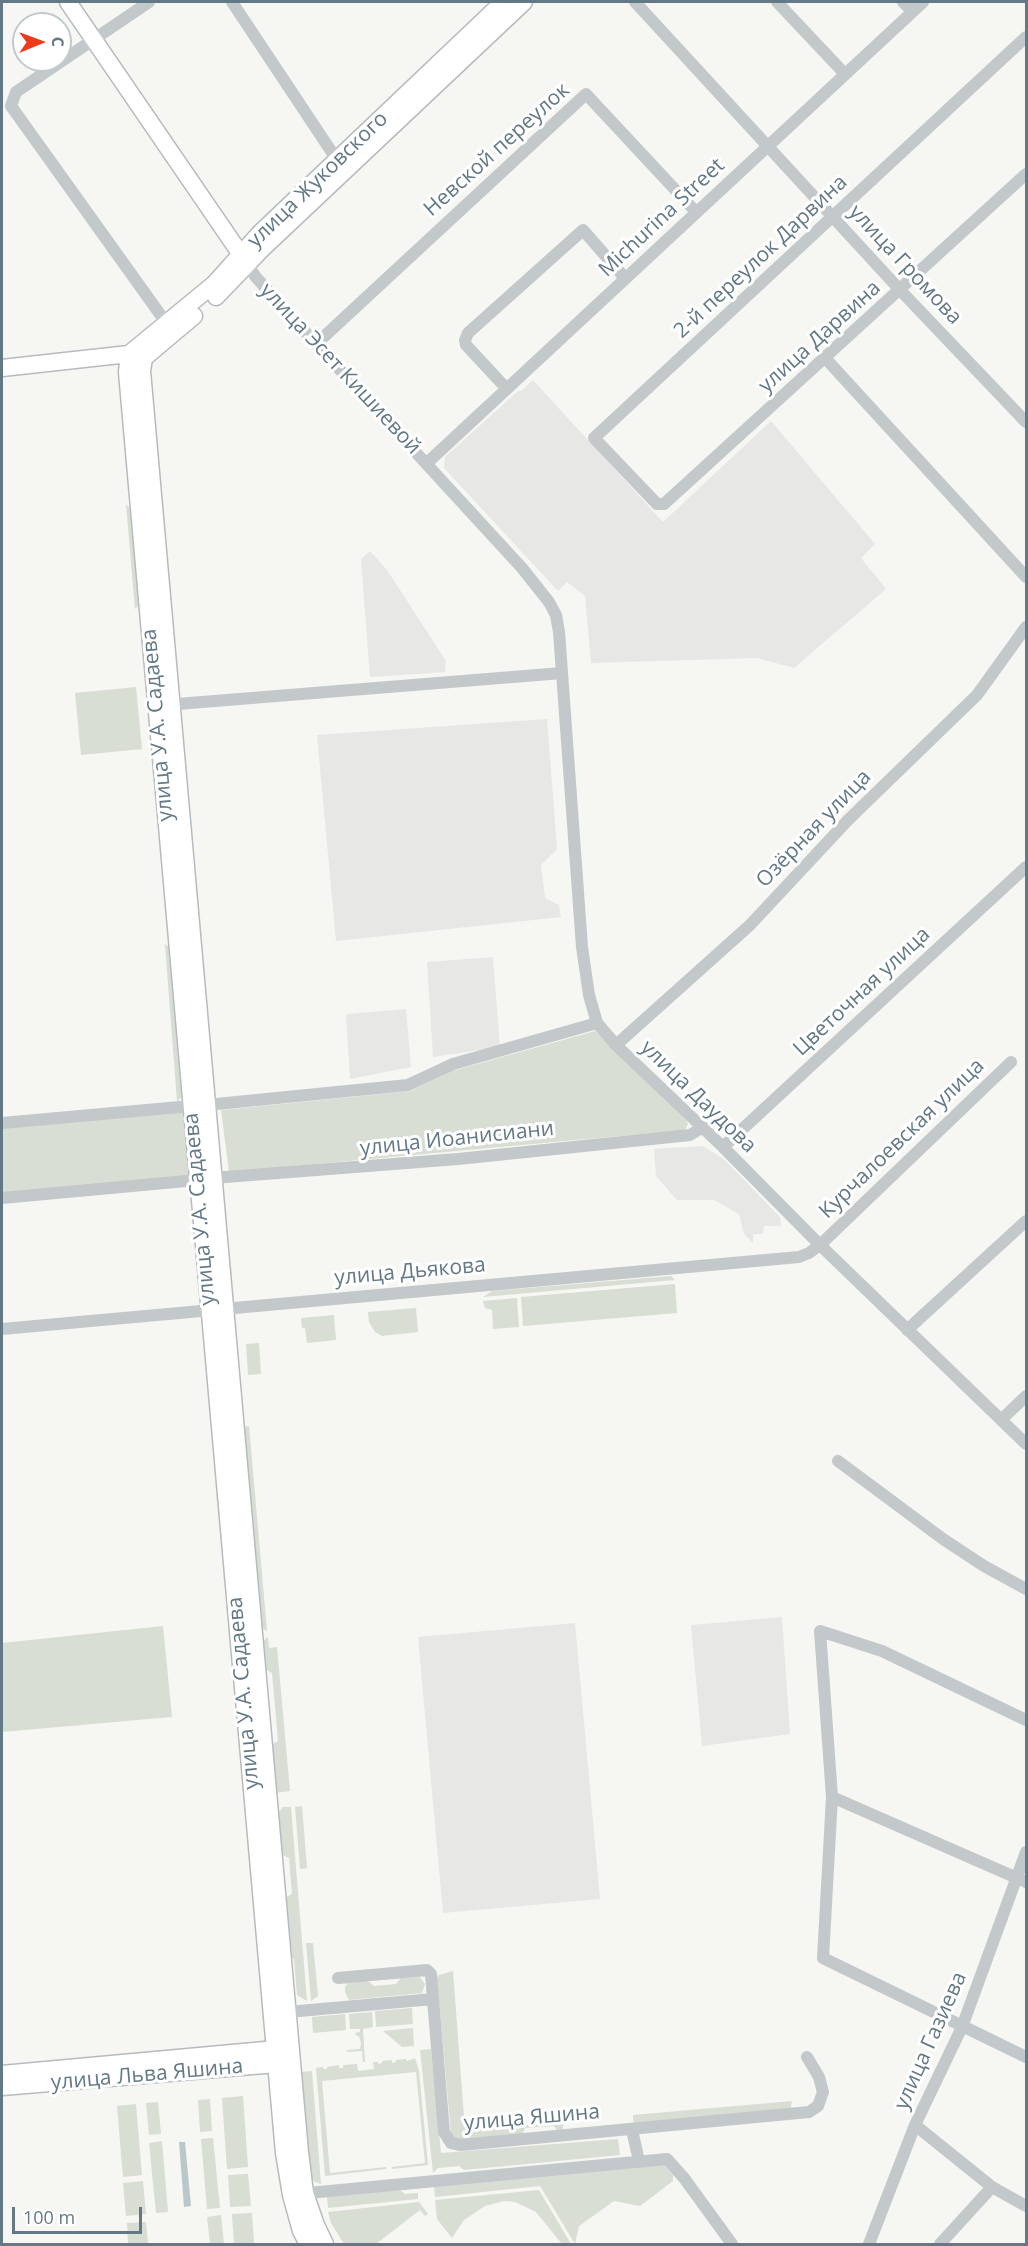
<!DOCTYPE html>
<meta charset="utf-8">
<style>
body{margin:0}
#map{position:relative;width:1028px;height:2246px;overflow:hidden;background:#f6f6f2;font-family:"Open Sans",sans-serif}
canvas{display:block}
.frame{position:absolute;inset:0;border:3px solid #637985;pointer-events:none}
.north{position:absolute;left:12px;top:12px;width:60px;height:60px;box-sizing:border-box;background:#fff;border:2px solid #c1c9ce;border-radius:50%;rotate:89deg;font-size:16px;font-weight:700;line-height:24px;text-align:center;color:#637985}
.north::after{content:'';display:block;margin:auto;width:21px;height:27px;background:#ec3b1c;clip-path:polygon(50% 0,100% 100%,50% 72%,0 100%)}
.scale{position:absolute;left:12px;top:2207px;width:130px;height:27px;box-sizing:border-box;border:3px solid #637985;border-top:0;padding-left:8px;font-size:18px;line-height:21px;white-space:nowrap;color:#637985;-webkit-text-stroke:4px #fff;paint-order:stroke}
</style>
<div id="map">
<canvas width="1028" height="2246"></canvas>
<div class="frame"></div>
<div class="north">С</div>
<div class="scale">100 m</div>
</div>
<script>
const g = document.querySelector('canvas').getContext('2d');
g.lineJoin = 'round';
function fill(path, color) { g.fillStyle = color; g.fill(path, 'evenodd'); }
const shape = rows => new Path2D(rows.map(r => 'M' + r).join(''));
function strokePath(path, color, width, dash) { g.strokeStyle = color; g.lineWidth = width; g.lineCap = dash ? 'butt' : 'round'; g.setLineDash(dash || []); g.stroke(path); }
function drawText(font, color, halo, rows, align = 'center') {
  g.font = font + ' "Open Sans",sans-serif'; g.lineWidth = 6; g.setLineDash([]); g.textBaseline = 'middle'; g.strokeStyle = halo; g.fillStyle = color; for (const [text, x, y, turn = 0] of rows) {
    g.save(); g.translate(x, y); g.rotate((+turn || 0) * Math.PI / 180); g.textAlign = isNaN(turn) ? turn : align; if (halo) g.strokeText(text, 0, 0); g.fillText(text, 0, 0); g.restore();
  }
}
fill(shape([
 [533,380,663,522,771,421,875,544,861,558,886,589,794,668,757,658,591,663,585,596,567,582,558,591,444,468,445,457,518,391,521,391],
 [370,551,387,570,446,661,445,672,370,677,361,559],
 [547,719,557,849,541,865,545,898,559,905,561,917,336,941,317,735],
 [493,957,500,1047,433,1057,427,962],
 [406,1009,411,1067,350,1079,346,1014],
 [703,1146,725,1160,780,1217,781,1226,764,1226,763,1234,753,1234,753,1243,744,1234,739,1214,714,1200,677,1200,656,1176,654,1149],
 [782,1617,790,1734,702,1746,691,1625],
 [575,1623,600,1899,443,1913,418,1637]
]), '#e7e7e5');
fill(shape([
 [126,504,132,511,139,605,135,609],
 [136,687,142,749,81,755,75,693],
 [165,944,170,948,183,1096,177,1102],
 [595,1031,686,1120,688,1124,685,1130,229,1172,221,1110,411,1091,452,1071],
 [185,1111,191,1177,2,1194,2,1127],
 [671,1276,675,1280,483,1297,492,1291],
 [675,1284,677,1313,523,1326,521,1297],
 [517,1298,519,1327,493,1329,492,1310,485,1308,483,1301],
 [416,1308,418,1332,382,1336,375,1332,369,1322,368,1312],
 [334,1315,336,1340,307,1343,305,1328,302,1328,301,1318],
 [259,1343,261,1374,248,1375,246,1344],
 [249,1426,267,1631,260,1627,243,1427],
 [163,1626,172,1717,2,1732,2,1643],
 [268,1637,269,1648,277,1647,290,1791,275,1793,271,1745,278,1741,272,1673,264,1669,262,1642],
 [302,1806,307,1868,300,1869,295,1807],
 [283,1807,291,1807,307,2001,297,1995,294,1959,290,1957,285,1898,292,1894,289,1858,281,1854,278,1813],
 [306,1943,313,1943,318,1996,311,2001],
 [453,1971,465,2130,564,2122,562,2131,558,2132,554,2126,525,2128,522,2135,458,2141,453,2138,451,2133,437,1979,439,1975],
 [420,1977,425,1984,422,1993,349,2000,345,1992,345,1987,348,1983,368,1981,374,1986,396,1984,401,1978],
 [412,2008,413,2024,376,2027,375,2011],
 [372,2012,373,2027,363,2029,365,2062,363,2062,362,2051,347,2052,347,2050,360,2049,361,2043,359,2036,357,2036,355,2033,360,2032,360,2029,350,2029,349,2014],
 [345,2014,346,2030,313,2033,312,2017],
 [413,2028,414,2046,402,2047,383,2031],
 [431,2049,441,2153,618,2139,620,2155,464,2170,459,2166,438,2168,433,2173,420,2050],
 [415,2058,419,2071,428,2165,392,2169,392,2167,425,2163,416,2072,322,2081,330,2173,386,2167,386,2169,325,2176,316,2068,323,2067,324,2069,327,2069,327,2067,339,2065,339,2068,343,2068,343,2065,357,2064,358,2071,374,2069,373,2062,378,2062,378,2064,382,2063,382,2061,392,2060,392,2063,396,2062,396,2060,406,2059,407,2061],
 [312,2071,321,2184,315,2182,310,2175,301,2072],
 [243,2096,248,2167,227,2169,222,2098],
 [210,2099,212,2131,200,2132,198,2100],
 [792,2101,790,2111,636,2125,633,2121,633,2115],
 [158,2102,161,2134,149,2135,146,2103],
 [136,2104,142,2175,123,2177,117,2106],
 [213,2138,220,2208,207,2209,201,2139],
 [162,2141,168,2212,156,2213,149,2143],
 [663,2164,673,2175,673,2181,640,2206,614,2201,579,2226,575,2244,540,2186,435,2197,434,2186],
 [248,2174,251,2206,230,2207,228,2175],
 [143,2181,146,2214,126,2216,123,2183],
 [400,2190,405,2194,418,2193,418,2199,328,2208,327,2197],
 [539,2190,571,2244,562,2244,536,2212,515,2202,504,2201,485,2206,464,2220,452,2238,437,2219,435,2200],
 [419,2202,428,2214,425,2216,420,2210,376,2244,344,2244,331,2223,328,2212],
 [252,2213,254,2244,234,2244,232,2214],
 [221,2215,224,2244,210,2244,207,2217],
 [146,2222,148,2244,128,2244,127,2223]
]), '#d8ded3');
fill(shape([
 [179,2142,185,2142,191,2206,184,2207]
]), '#bac8cc');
const major = shape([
 [68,2,246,262],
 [216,297,263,248,524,2],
 [144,358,142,371,300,2152,305,2193,316,2225,325,2244],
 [144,358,194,316],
 [2,368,129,354,138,356],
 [2,2074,287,2048],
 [2,2087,288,2063],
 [308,2244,301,2231,291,2195,284,2153,127,372,129,354,214,284,259,234,503,2]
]);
strokePath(major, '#b6bbbe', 19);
strokePath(shape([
 [149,2,16,92,11,106,167,324],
 [232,2,337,160],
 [635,2,900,290,1026,422],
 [777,2,844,73],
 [903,2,912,11],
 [1026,37,594,438,657,504,664,504,1026,174],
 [248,265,255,276,285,310,522,568,549,602,556,615,559,632,582,947,589,995,597,1023,616,1045,723,1147,820,1245,1026,1444],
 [316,344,586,94,696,212],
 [826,359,1026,577],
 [506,388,466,345,465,340,468,333,583,230,625,278],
 [427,463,923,2],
 [165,705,562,673],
 [616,1045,750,925,848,820,977,695,1026,627],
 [206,1105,408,1085,453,1064,597,1023],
 [2,1123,191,1106],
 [723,1147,1026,867],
 [213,1178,458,1159,690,1135,703,1127],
 [2,1198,197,1180],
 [2,1329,799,1257,809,1253,820,1245,1011,1062],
 [907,1330,1026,1221],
 [1001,1420,1026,1396],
 [838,1461,943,1539,984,1566,1026,1589],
 [1026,1720,882,1651,820,1631,832,1797,823,1958,1026,2057],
 [832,1797,1026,1882],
 [338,1978,427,1970,431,1974,433,1999],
 [288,2012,433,1999,444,2132,451,2143,461,2145,809,2112,818,2106,823,2092,819,2077,807,2057],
 [915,2125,992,2187,1026,2206],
 [632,2130,639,2161],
 [298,2194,667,2159,684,2178,732,2244],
 [869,2244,915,2125,962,2027,1026,1852],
 [940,2244,992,2187]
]), '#c3c8ca', 12);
strokePath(major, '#fff', 16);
drawText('21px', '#637985', '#fff', [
 ["Невской переулок",497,150,-42],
 ["улица Жуковского",318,180,-44],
 ["Michurina Street",662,218,-43],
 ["2-й переулок Дарвина",761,257,-43],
 ["улица Громова",905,265,47],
 ["улица Дарвина",820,337,-42],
 ["улица Эсет Кишиевой",340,369,47],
 ["улица У.А. Садаева",158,725,-95],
 ["Озёрная улица",814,829,-46],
 ["Цветочная улица",862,992,-43],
 ["улица Даудова",698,1097,44],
 ["улица Иоанисиани",457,1139,-6],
 ["Курчалоевская улица",902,1139,-44],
 ["улица У.А. Садаева",200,1209,-95],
 ["улица Дьякова",410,1272,-5],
 ["улица У.А. Садаева",244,1693,-95],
 ["улица Газиева",931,2041,-66],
 ["улица Льва Яшина",147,2075,-5],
 ["улица Яшина",532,2118,-5]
]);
</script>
